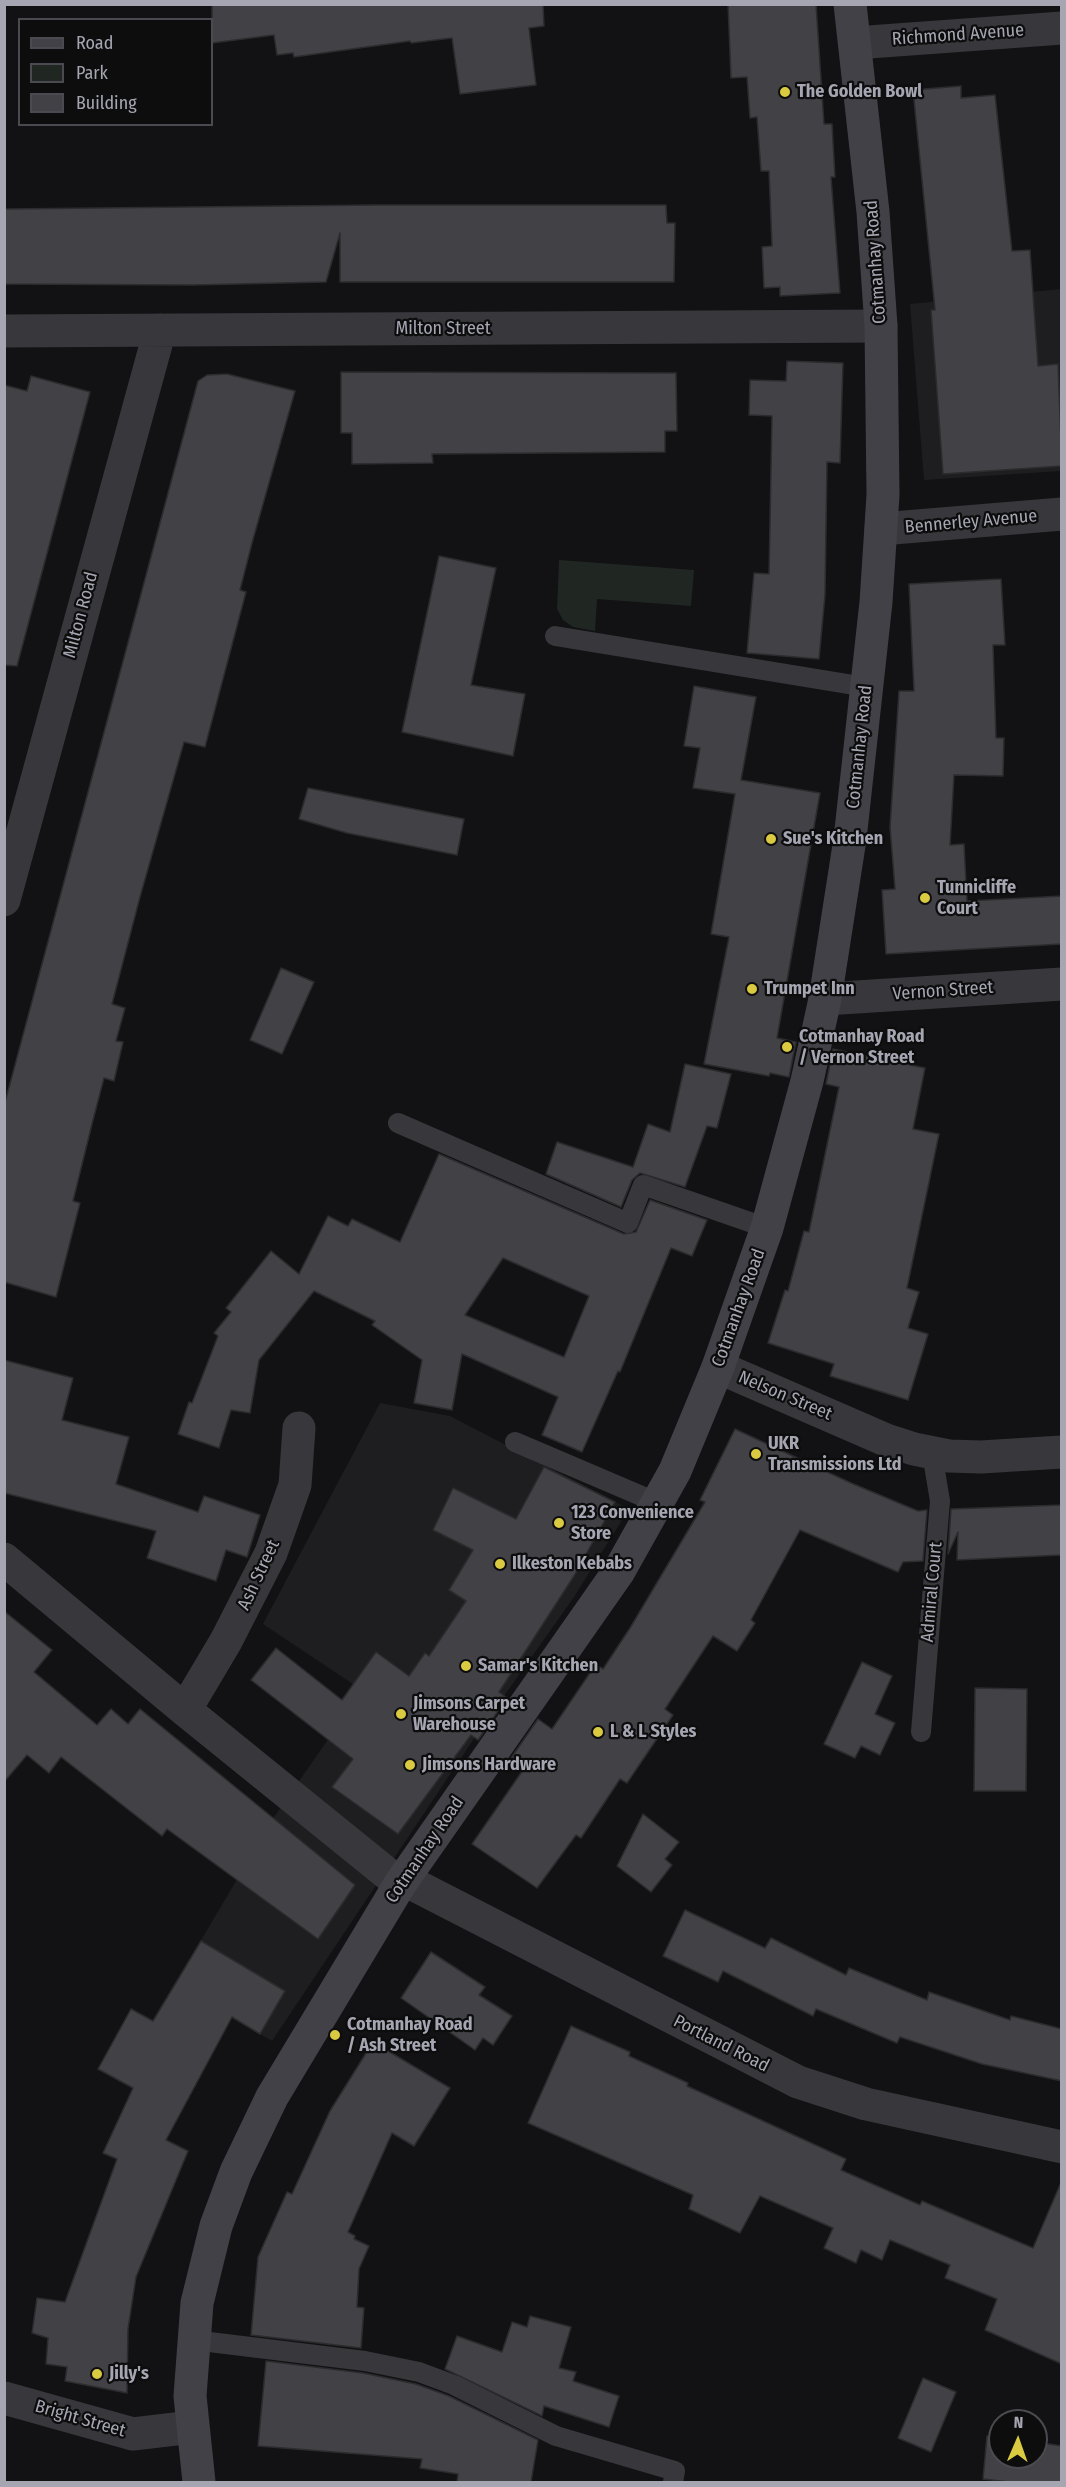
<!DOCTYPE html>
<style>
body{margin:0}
#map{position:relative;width:1066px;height:2487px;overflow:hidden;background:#121113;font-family:"Fira Sans Condensed",sans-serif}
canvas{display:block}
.frame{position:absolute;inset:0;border:6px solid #a5a6b2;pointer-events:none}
.legend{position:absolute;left:18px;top:18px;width:195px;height:108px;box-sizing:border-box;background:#0d0d0e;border:2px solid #4a4a50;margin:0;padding:8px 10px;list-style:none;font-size:18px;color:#a5a6b2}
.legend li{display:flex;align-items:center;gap:12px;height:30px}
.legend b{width:30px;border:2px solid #4a4a50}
.north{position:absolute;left:988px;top:2409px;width:60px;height:60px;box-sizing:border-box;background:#0d0d0e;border:2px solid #4a4a50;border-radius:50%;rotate:2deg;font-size:16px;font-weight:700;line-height:24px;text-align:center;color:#a5a6b2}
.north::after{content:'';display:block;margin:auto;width:21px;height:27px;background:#daca42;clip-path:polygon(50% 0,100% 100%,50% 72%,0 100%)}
</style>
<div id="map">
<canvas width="1066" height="2487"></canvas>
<div class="frame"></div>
<ul class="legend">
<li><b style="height:8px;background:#414147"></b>Road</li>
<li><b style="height:16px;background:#202723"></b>Park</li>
<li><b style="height:16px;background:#414146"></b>Building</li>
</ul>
<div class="north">N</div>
</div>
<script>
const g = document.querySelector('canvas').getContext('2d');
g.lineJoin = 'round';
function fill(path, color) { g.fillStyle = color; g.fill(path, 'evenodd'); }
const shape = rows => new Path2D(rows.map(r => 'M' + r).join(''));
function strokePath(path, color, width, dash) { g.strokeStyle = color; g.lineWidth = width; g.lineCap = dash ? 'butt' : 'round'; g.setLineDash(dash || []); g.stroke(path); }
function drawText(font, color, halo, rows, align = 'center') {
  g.font = font + ' "Fira Sans Condensed",sans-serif'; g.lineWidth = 4.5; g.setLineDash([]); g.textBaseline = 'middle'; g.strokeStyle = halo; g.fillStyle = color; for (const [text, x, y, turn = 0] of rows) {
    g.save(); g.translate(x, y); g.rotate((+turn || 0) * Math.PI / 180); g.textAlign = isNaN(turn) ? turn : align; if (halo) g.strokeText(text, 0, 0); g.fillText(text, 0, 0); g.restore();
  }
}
fill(shape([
 [1061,289,1061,471,924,480,910,304],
 [380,1403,450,1416,629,1509,574,1597,473,1740,272,2041,175,1984,274,1817,343,1718,334,1711,353,1684,263,1624]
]), '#1e1e20');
fill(shape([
 [559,560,694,570,691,606,597,599,595,631,573,627,563,620,557,609]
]), '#202723');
const building = shape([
 [212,4,543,4,544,26,529,28,536,85,460,94,452,38,411,43,410,41,294,57,293,53,277,55,274,35,212,43,212,4],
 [728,4,816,4,824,124,832,124,835,177,831,177,840,293,780,296,780,287,764,288,762,247,772,246,769,171,761,171,757,117,750,118,747,77,731,78,728,4],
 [961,86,961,98,995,95,1012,251,1030,250,1038,366,1058,364,1062,466,943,474,931,310,935,310,913,90,961,86],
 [375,205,666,205,667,223,675,223,674,282,340,282,340,233,326,282,193,285,4,284,4,209,375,205],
 [787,361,843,363,840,463,827,462,825,595,819,659,747,653,754,573,769,574,772,416,749,415,750,380,786,381,787,361],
 [341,372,676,373,677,431,665,431,665,452,432,454,433,463,352,464,352,433,341,433,341,372],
 [227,374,295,391,252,543,240,590,246,592,205,747,184,742,140,897,112,1004,125,1008,116,1041,123,1042,114,1081,104,1078,93,1120,73,1201,80,1203,56,1297,4,1282,4,1106,198,381,207,375,227,374],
 [31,376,90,392,17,666,4,665,4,385,27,391,31,376],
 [439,556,496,568,471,685,525,694,513,756,402,732,439,556],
 [1001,579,1005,645,993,645,996,738,1004,738,1003,776,954,775,950,845,964,844,967,901,1062,896,1062,944,886,954,882,890,895,889,890,827,899,691,914,691,909,584,1001,579],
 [694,686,756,697,741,780,820,793,777,1038,796,1042,789,1077,770,1073,769,1076,704,1064,729,937,711,934,735,794,693,788,700,748,684,746,694,686],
 [308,788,464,819,457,855,347,833,299,819,308,788],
 [281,968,314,982,282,1054,250,1040,281,968],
 [833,1049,925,1068,913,1129,939,1134,907,1288,919,1292,908,1328,928,1334,908,1400,830,1376,834,1364,768,1343,785,1290,788,1291,804,1231,809,1232,839,1087,826,1084,833,1049],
 [685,1064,731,1074,717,1128,707,1126,685,1187,640,1173,632,1180,621,1207,546,1174,557,1142,633,1167,648,1124,670,1132,685,1064],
 [439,1154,624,1234,636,1232,650,1200,707,1220,692,1256,671,1248,620,1372,618,1371,582,1452,542,1435,558,1397,462,1354,452,1410,414,1403,422,1360,372,1325,375,1321,314,1291,259,1360,250,1413,231,1410,219,1448,178,1434,189,1402,192,1403,218,1336,214,1333,231,1312,226,1308,271,1251,299,1274,328,1216,348,1226,352,1219,400,1242,439,1154],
 [503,1258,589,1296,564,1357,465,1315,503,1258],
 [4,1360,73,1378,62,1420,129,1437,116,1484,198,1512,204,1496,260,1515,247,1557,226,1550,216,1581,147,1558,156,1531,4,1493,4,1360],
 [735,1429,851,1483,918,1511,927,1510,923,1561,903,1562,898,1572,800,1530,751,1620,755,1623,737,1651,713,1636,665,1709,673,1715,627,1783,620,1779,581,1838,576,1835,537,1888,472,1844,523,1770,509,1761,538,1719,552,1729,596,1664,603,1669,630,1628,705,1502,700,1500,735,1429],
 [544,1467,615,1502,574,1576,499,1692,507,1698,478,1740,471,1735,398,1834,332,1787,353,1759,251,1680,276,1648,342,1700,376,1652,409,1676,425,1653,429,1656,466,1601,449,1590,473,1550,433,1530,453,1488,516,1519,544,1467],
 [1062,1505,1062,1555,957,1560,958,1532,948,1554,951,1509,1062,1505],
 [4,1611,52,1650,34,1672,97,1725,111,1709,128,1724,140,1709,355,1885,318,1939,167,1829,162,1836,61,1757,49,1773,27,1755,4,1782,4,1611],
 [862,1662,892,1676,875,1714,895,1723,880,1755,861,1746,855,1758,824,1744,862,1662],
 [975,1688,1027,1689,1026,1791,974,1791,975,1688],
 [643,1814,679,1842,665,1859,672,1865,651,1892,617,1866,643,1814],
 [685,1910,765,1948,771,1938,846,1975,849,1968,927,2000,929,1992,1010,2020,1011,2016,1062,2029,1062,2081,982,2064,900,2037,897,2043,816,2009,813,2016,723,1971,718,1982,663,1956,685,1910],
 [201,1941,285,1991,260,2034,232,2017,166,2140,188,2151,136,2277,128,2329,127,2393,65,2381,67,2367,46,2364,48,2338,32,2333,37,2298,65,2302,117,2159,103,2153,133,2088,98,2069,131,2009,153,2021,201,1941],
 [431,1952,485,1987,479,1995,512,2016,493,2045,483,2038,475,2050,401,1998,431,1952],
 [571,2026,630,2052,629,2056,688,2083,687,2086,846,2159,841,2170,920,2205,922,2201,1033,2248,1062,2180,1062,2364,985,2330,997,2299,945,2278,950,2265,890,2240,882,2260,861,2250,856,2263,824,2248,833,2228,760,2196,740,2233,689,2209,693,2195,528,2123,571,2026],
 [373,2042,450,2088,414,2146,392,2133,348,2232,355,2236,354,2239,369,2246,359,2269,357,2307,364,2308,361,2348,251,2335,258,2257,287,2192,292,2194,330,2111,373,2042],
 [530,2316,571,2327,559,2368,576,2372,573,2381,619,2396,609,2427,544,2406,542,2416,445,2369,457,2336,502,2352,512,2322,527,2327,530,2316],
 [266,2361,363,2373,416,2384,449,2396,538,2440,531,2482,457,2482,458,2474,420,2468,422,2459,258,2446,266,2361],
 [923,2378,956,2392,931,2452,898,2438,923,2378],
 [987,2436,1000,2438,1000,2457,1036,2457,1036,2442,1062,2446,1062,2482,1009,2482,983,2479,987,2436]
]);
fill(building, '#414146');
strokePath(building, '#2c2c2e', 1.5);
strokePath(shape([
 [555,636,866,687],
 [398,1123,628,1223,643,1185,767,1228],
 [515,1442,658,1503],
 [921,1732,940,1501,932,1453],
 [193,2340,365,2361,419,2372,454,2385,556,2436,675,2471,673,2482]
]), '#38383c', 20);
strokePath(shape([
 [855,43,1062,28],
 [4,331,881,326],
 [881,529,1062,514],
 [4,900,160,330],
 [825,999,1062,984],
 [718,1367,886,1440,914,1449,949,1456,981,1457,1062,1452],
 [4,1559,185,1710,400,1884],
 [185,1710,226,1641,271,1553,295,1485,299,1428],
 [403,1879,798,2082,866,2104,1062,2147],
 [4,2398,133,2434,192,2427]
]), '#38383c', 33);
strokePath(shape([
 [199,2482,190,2396,197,2303,216,2226,236,2172,272,2097,400,1884,619,1571,675,1471,718,1367,767,1228,807,1081,825,999,850,839,876,602,883,495,881,326,873,212,850,4]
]), '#414147', 33);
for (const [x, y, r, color] of [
 [785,92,6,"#daca42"],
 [771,839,6,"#daca42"],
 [925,898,6,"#daca42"],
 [752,989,6,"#daca42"],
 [787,1047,6,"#daca42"],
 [756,1454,6,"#daca42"],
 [559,1523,6,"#daca42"],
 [500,1564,6,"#daca42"],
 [466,1666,6,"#daca42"],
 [401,1714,6,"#daca42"],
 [598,1732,6,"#daca42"],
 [410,1765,6,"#daca42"],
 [335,2035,6,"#daca42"],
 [97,2374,6,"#daca42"]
]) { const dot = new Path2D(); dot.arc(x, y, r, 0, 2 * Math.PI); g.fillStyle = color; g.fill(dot); strokePath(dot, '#0d0d0e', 2); }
drawText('18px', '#a5a6b2', '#0d0d0e', [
 ["Richmond Avenue",958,35,-4],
 ["Cotmanhay Road",876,262,-94],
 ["Milton Street",443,329],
 ["Bennerley Avenue",971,522,-5],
 ["Milton Road",81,615,-75],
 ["Cotmanhay Road",860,747,-84],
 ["Vernon Street",943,991,-4],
 ["Cotmanhay Road",739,1308,-70],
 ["Nelson Street",785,1396,23],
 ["Ash Street",259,1575,-65],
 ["Admiral Court",932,1592,-85],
 ["Cotmanhay Road",425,1850,-56],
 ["Portland Road",721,2044,27],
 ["Bright Street",80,2419,16]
]);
drawText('bold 18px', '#a5a6b2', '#0d0d0e', [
 ["The Golden Bowl",797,92],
 ["Sue's Kitchen",783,839],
 ["Tunnicliffe",937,888],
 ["Court",937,909],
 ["Trumpet Inn",764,989],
 ["Cotmanhay Road",799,1037],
 ["/ Vernon Street",799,1058],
 ["UKR",768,1444],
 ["Transmissions Ltd",768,1465],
 ["123 Convenience",571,1513],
 ["Store",571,1534],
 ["Ilkeston Kebabs",512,1564],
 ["Samar's Kitchen",478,1666],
 ["Jimsons Carpet",413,1704],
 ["Warehouse",413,1725],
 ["L & L Styles",610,1732],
 ["Jimsons Hardware",422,1765],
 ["Cotmanhay Road",347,2025],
 ["/ Ash Street",347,2046],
 ["Jilly's",109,2374]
], 'left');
</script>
